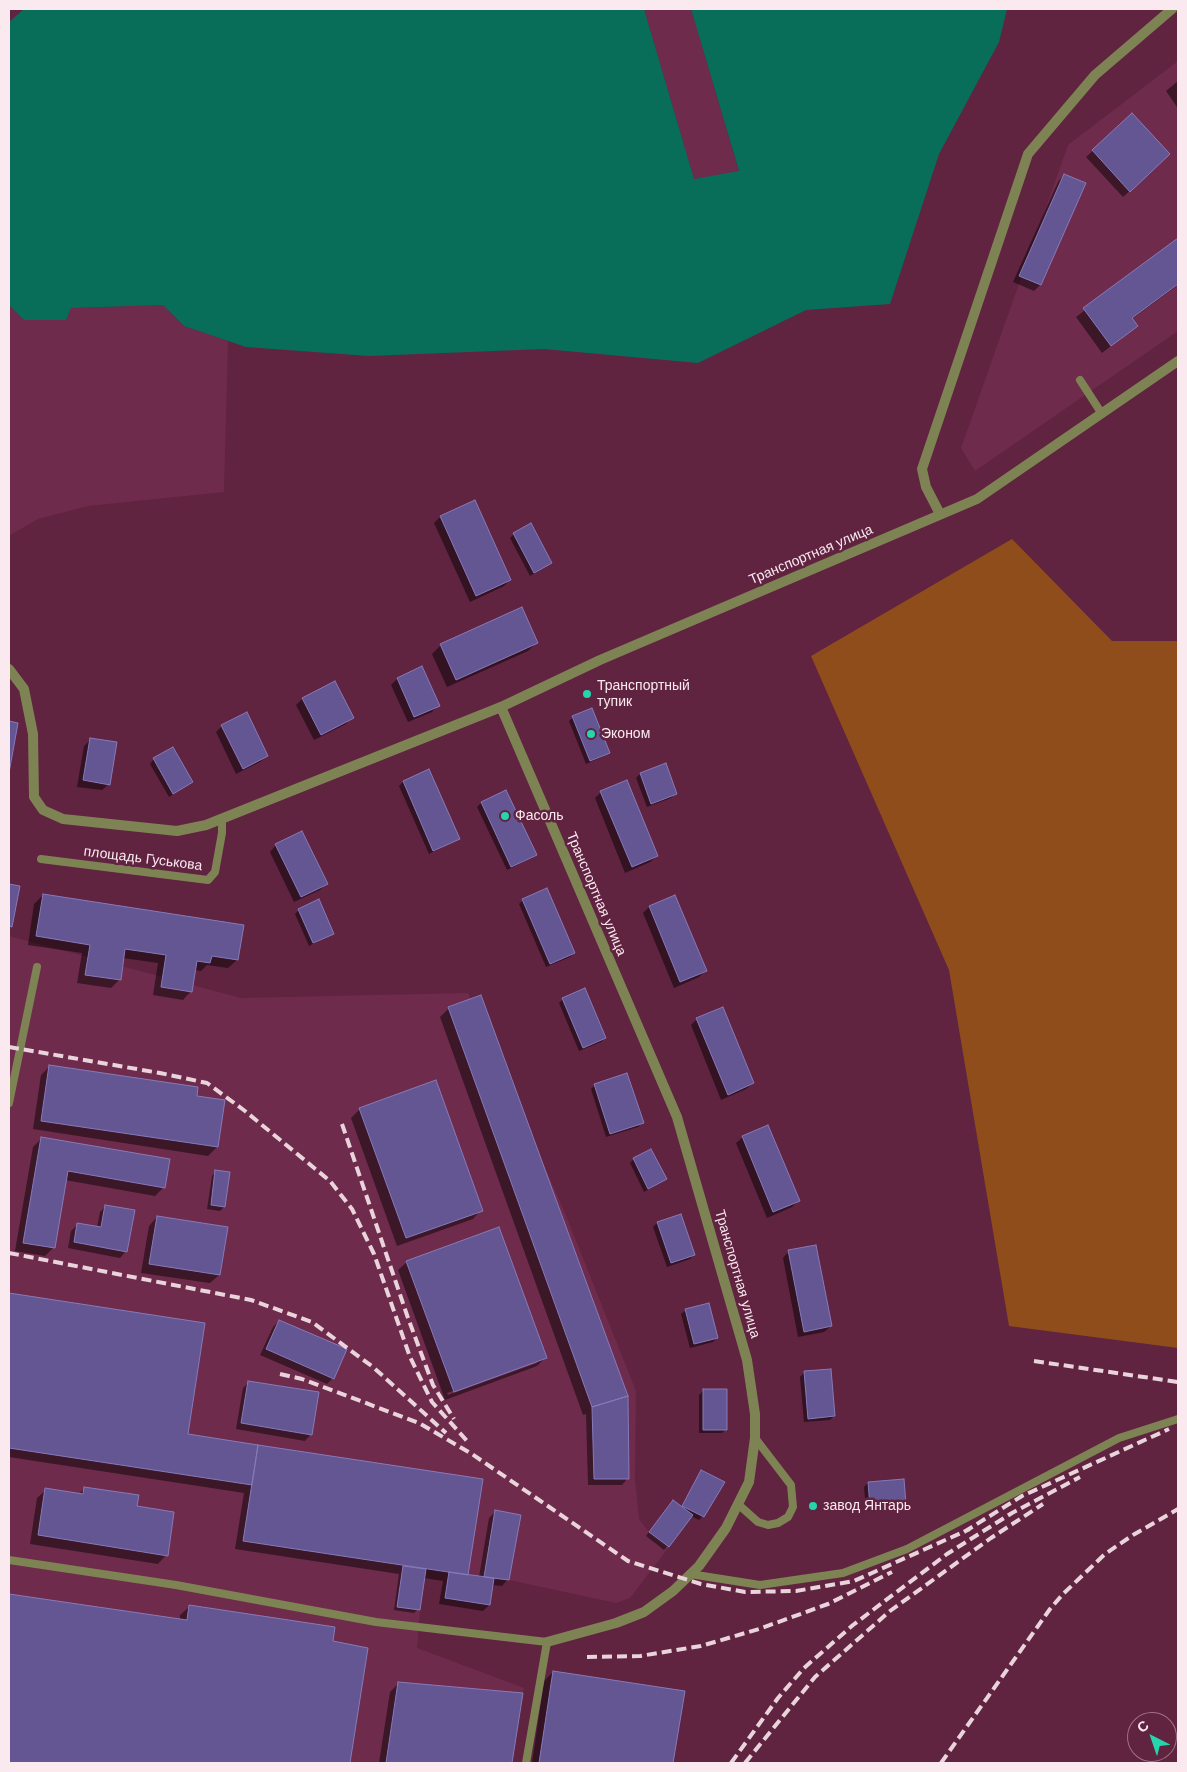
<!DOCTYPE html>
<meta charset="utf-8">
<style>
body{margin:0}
#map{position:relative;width:1187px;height:1772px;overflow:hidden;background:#602340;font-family:Arial,sans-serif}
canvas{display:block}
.frame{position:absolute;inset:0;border:10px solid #faeaf0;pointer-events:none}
.north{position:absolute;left:1127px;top:1712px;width:50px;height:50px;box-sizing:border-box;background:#602340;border:1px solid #9e7386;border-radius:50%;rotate:319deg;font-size:14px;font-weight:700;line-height:20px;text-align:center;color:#faeaf0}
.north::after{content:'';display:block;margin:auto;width:18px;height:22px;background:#24d5ae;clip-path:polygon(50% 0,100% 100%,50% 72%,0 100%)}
</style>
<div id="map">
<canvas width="1187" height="1772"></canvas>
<div class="frame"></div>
<div class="north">С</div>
</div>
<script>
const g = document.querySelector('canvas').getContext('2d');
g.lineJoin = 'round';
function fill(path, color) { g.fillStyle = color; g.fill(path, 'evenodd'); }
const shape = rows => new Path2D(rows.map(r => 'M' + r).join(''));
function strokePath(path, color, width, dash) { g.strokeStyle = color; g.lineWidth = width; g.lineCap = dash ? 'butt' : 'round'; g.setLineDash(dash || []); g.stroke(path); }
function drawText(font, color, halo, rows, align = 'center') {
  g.font = font + ' Arial,sans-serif'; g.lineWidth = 5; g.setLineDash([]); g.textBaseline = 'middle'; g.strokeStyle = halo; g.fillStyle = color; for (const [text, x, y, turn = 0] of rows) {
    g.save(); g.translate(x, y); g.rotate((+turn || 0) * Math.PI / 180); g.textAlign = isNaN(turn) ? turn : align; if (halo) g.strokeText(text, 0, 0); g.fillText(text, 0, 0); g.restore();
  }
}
fill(shape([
 [644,9,691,9,739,172,694,179],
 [1178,61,1178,331,975,471,961,448,1068,145],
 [9,305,24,320,66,320,71,308,163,305,184,326,228,341,224,492,88,506,38,519,9,536],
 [9,936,241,998,468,993,565,1213,636,1391,635,1480,639,1519,649,1532,669,1547,630,1598,616,1603,509,1580,426,1569,420,1610,417,1648,524,1688,512,1763,9,1763]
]), '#6f2b4c');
fill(shape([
 [1012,539,1112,641,1178,641,1178,1348,1009,1326,949,970,811,656]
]), '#904d1c');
fill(shape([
 [24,9,644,9,694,179,739,171,691,9,1007,9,999,42,939,154,890,304,806,310,698,363,544,349,369,356,246,347,184,326,163,305,71,308,66,320,24,320,9,305,9,22]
]), '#096e59');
fill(shape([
 [1178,81,1178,106,1177,107,1166,91],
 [1132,115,1162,161,1123,197,1086,157],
 [1064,175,1040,285,1034,291,1013,282,1058,182],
 [1178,240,1178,285,1132,319,1136,326,1102,353,1076,317],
 [474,501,510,580,504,586,470,602,434,523,440,517],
 [514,534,551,563,530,576,510,538],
 [537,642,528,651,447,687,432,654,441,645],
 [421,668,438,705,432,712,408,722,391,685,397,679],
 [302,699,352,717,346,724,314,740,296,705],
 [573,717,608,752,604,756,586,764,569,721],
 [222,726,267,756,260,762,236,774,216,732],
 [91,739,109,784,102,790,77,787,84,746],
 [154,759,192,782,169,797,150,764],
 [665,765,675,794,671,798,647,807,636,778,640,774],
 [429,771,458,839,429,854,399,786,403,782],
 [601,792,657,856,650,862,625,873,595,798],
 [481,803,535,854,531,858,507,870,477,807],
 [276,845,326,883,320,890,294,902,270,852],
 [43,895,237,960,228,968,207,965,201,971,195,970,191,991,183,1000,153,995,158,963,123,958,119,980,111,988,77,983,82,953,28,945,34,904],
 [523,900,574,953,570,957,546,967,519,904],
 [649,907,705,971,699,977,674,988,643,913],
 [299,910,333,933,309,946,295,914],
 [563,999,605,1038,601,1042,579,1051,559,1003],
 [449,1008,628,1478,622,1485,588,1485,586,1414,583,1415,440,1017],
 [697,1019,753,1083,746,1089,721,1100,691,1025],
 [50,1066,195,1097,217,1147,208,1156,33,1129,41,1075],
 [595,1085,642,1123,638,1127,606,1137,591,1089],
 [360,1109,481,1210,473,1219,397,1246,351,1118],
 [743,1137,798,1201,792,1207,767,1218,736,1143],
 [42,1138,164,1187,155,1196,65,1180,53,1248,45,1256,15,1251,33,1147],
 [634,1159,665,1179,644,1192,630,1163],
 [216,1171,228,1173,224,1207,220,1211,207,1209,212,1176],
 [106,1206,126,1251,120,1258,68,1248,71,1231,78,1224,97,1228,100,1212],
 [680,1215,694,1255,690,1259,667,1267,653,1227,657,1223],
 [157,1217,219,1275,210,1283,141,1273,149,1226],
 [789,1251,831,1326,824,1332,798,1337,783,1258],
 [407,1262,545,1358,537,1366,445,1400,398,1270],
 [537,1360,537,1363,448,1395,447,1393],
 [10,1295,186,1435,466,1576,479,1577,489,1518,495,1512,508,1579,502,1586,492,1585,489,1605,483,1611,439,1604,443,1581,424,1578,418,1609,414,1613,394,1610,399,1574,235,1549,244,1493,9,1457],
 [686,1310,717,1338,713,1342,690,1348,681,1314],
 [279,1321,333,1378,327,1384,260,1355,273,1327],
 [804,1373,834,1416,830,1420,804,1422,800,1377],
 [249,1382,311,1434,305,1441,236,1429,243,1388],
 [703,1391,726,1429,722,1433,699,1433,699,1395],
 [701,1471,703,1516,699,1520,691,1516,664,1550,646,1536,669,1505,681,1507],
 [868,1483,905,1503,901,1507,866,1511,864,1487],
 [85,1488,166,1555,158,1564,30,1544,37,1498,46,1490,78,1495],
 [9,1595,180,1621,180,1615,189,1607,367,1649,349,1763,9,1763],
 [553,1672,683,1692,672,1763,532,1763,544,1681],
 [399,1683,522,1694,511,1763,379,1763,390,1692]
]), '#0007');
const building = shape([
 [1132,113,1170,154,1130,192,1092,150,1132,113],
 [1064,174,1086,183,1041,285,1019,276,1064,174],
 [1178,238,1178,284,1132,318,1138,326,1111,346,1083,308,1178,238],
 [475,500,511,580,476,596,440,516,475,500],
 [531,523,552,563,534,573,513,533,531,523],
 [522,607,538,643,456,680,440,644,522,607],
 [422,666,440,706,414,717,397,678,422,666],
 [335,681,354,718,321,735,302,698,335,681],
 [592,708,610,753,590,761,572,716,592,708],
 [247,712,268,756,243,769,221,725,247,712],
 [9,721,18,723,9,773,9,721],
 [90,738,117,742,110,785,83,780,90,738],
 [173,747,193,782,173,794,153,758,173,747],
 [666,763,677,794,651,804,640,773,666,763],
 [429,769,460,839,433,851,403,781,429,769],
 [627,780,658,856,632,867,600,791,627,780],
 [506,790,537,855,511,867,481,802,506,790],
 [302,831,328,884,301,897,275,844,302,831],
 [9,884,20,886,12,927,9,926,9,884],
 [547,888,575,953,550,964,522,899,547,888],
 [43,894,244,925,238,960,212,956,210,963,197,961,192,992,161,987,166,955,125,949,121,980,85,975,90,945,36,936,43,894],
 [675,895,707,971,680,982,649,906,675,895],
 [319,899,334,934,313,943,298,909,319,899],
 [585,988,606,1038,583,1048,562,998,585,988],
 [481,995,628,1396,592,1407,448,1007,481,995],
 [723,1007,754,1083,728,1095,696,1018,723,1007],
 [49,1065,198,1087,197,1096,225,1100,218,1147,41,1121,49,1065],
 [627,1073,644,1123,610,1134,594,1084,627,1073],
 [436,1080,483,1211,406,1238,359,1108,436,1080],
 [768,1125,800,1201,773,1212,742,1136,768,1125],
 [41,1137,170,1159,165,1188,68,1171,55,1248,23,1243,41,1137],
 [651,1149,667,1179,648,1189,633,1158,651,1149],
 [215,1170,230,1172,225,1207,211,1205,215,1170],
 [105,1205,135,1210,127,1252,74,1242,77,1223,101,1227,105,1205],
 [681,1214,695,1255,671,1263,657,1222,681,1214],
 [157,1216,228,1227,220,1275,149,1264,157,1216],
 [499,1227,547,1358,454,1392,406,1261,499,1227],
 [816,1245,832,1326,804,1332,788,1250,816,1245],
 [9,1293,205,1323,188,1434,258,1445,252,1485,9,1448,9,1293],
 [709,1303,718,1338,694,1344,685,1309,709,1303],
 [279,1320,347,1349,334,1379,266,1349,279,1320],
 [831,1369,835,1416,808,1419,804,1371,831,1369],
 [248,1381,319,1392,312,1435,241,1423,248,1381],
 [703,1389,727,1389,727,1430,703,1430,703,1389],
 [628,1396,629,1479,594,1479,592,1407,628,1396],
 [258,1445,483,1479,468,1575,243,1541,258,1445],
 [701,1470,725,1482,704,1517,682,1506,701,1470],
 [904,1479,906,1504,870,1507,868,1482,904,1479],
 [84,1487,139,1495,137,1506,174,1512,168,1556,38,1535,45,1488,83,1494,84,1487],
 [673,1500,693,1515,669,1547,649,1532,673,1500],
 [495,1510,521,1515,509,1580,484,1577,495,1510],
 [403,1566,426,1569,420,1610,397,1607,403,1566],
 [449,1572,494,1578,490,1605,445,1598,449,1572],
 [9,1594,187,1620,189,1605,335,1627,333,1641,368,1648,350,1763,9,1763,9,1594],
 [553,1671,685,1691,673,1763,539,1763,553,1671],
 [398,1682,523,1693,512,1763,386,1763,398,1682]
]);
fill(building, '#645693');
strokePath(building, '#877aba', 1);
strokePath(shape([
 [1080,380,1102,414],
 [41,859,208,880,215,872,222,833,222,818],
 [9,1103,37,967],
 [739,1505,758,1522,768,1525,778,1523,788,1517,793,1507,791,1485,755,1438],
 [9,1560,176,1585,376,1622,547,1642,526,1763],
 [690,1574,760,1585,843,1573,907,1549,1119,1438,1178,1419]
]), '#7e8353', 8);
strokePath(shape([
 [940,514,926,487,922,469,1028,154,1095,75,1172,9],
 [9,669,24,689,33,734,34,797,43,810,63,819,177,831,206,825,501,707,677,1117,747,1360,755,1414,755,1438,749,1482,726,1528,699,1566,673,1591,644,1612,616,1623,547,1642]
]), '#7e8353', 10);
strokePath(shape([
 [501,707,600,660,977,499,1178,361]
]), '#7e8353', 10);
strokePath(shape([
 [9,1047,160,1073,207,1083,245,1111,330,1181,352,1209,374,1254,410,1357,432,1402,468,1442],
 [342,1124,408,1318,433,1385,454,1419],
 [9,1253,251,1300,312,1322,373,1367,446,1433],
 [1034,1361,1178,1382],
 [280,1374,302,1379,419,1423,472,1454,628,1561,701,1584,745,1592,796,1591,854,1581,970,1529],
 [964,1532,1022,1496,1169,1429],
 [587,1657,640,1656,701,1646,759,1629,828,1604,892,1572],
 [731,1763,778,1698,804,1668,853,1625,947,1554,1012,1513,1080,1477],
 [745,1763,815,1677,890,1611,991,1538,1043,1504],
 [941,1763,1050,1609,1063,1594,1105,1554,1133,1535,1178,1509]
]), '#e9d4dc', 4, [10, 5]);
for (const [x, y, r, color] of [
 [587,694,5,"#24d5ae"],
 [591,734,5,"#24d5ae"],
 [505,816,5,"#24d5ae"],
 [813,1506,5,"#24d5ae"]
]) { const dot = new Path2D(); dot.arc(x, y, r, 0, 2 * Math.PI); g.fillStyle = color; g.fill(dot); strokePath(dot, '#602340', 2); }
drawText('14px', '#faeaf0', '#602340', [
 ["Транспортная улица",811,555,-23],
 ["площадь Гуськова",143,859,7],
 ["Транспортная улица",596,894,67],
 ["Транспортная улица",737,1274,74]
]);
drawText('14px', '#faeaf0', '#602340', [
 ["Транспортный",597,686],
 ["тупик",597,702],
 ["Эконом",601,734],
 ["Фасоль",515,816],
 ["завод Янтарь",823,1506]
], 'left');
</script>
